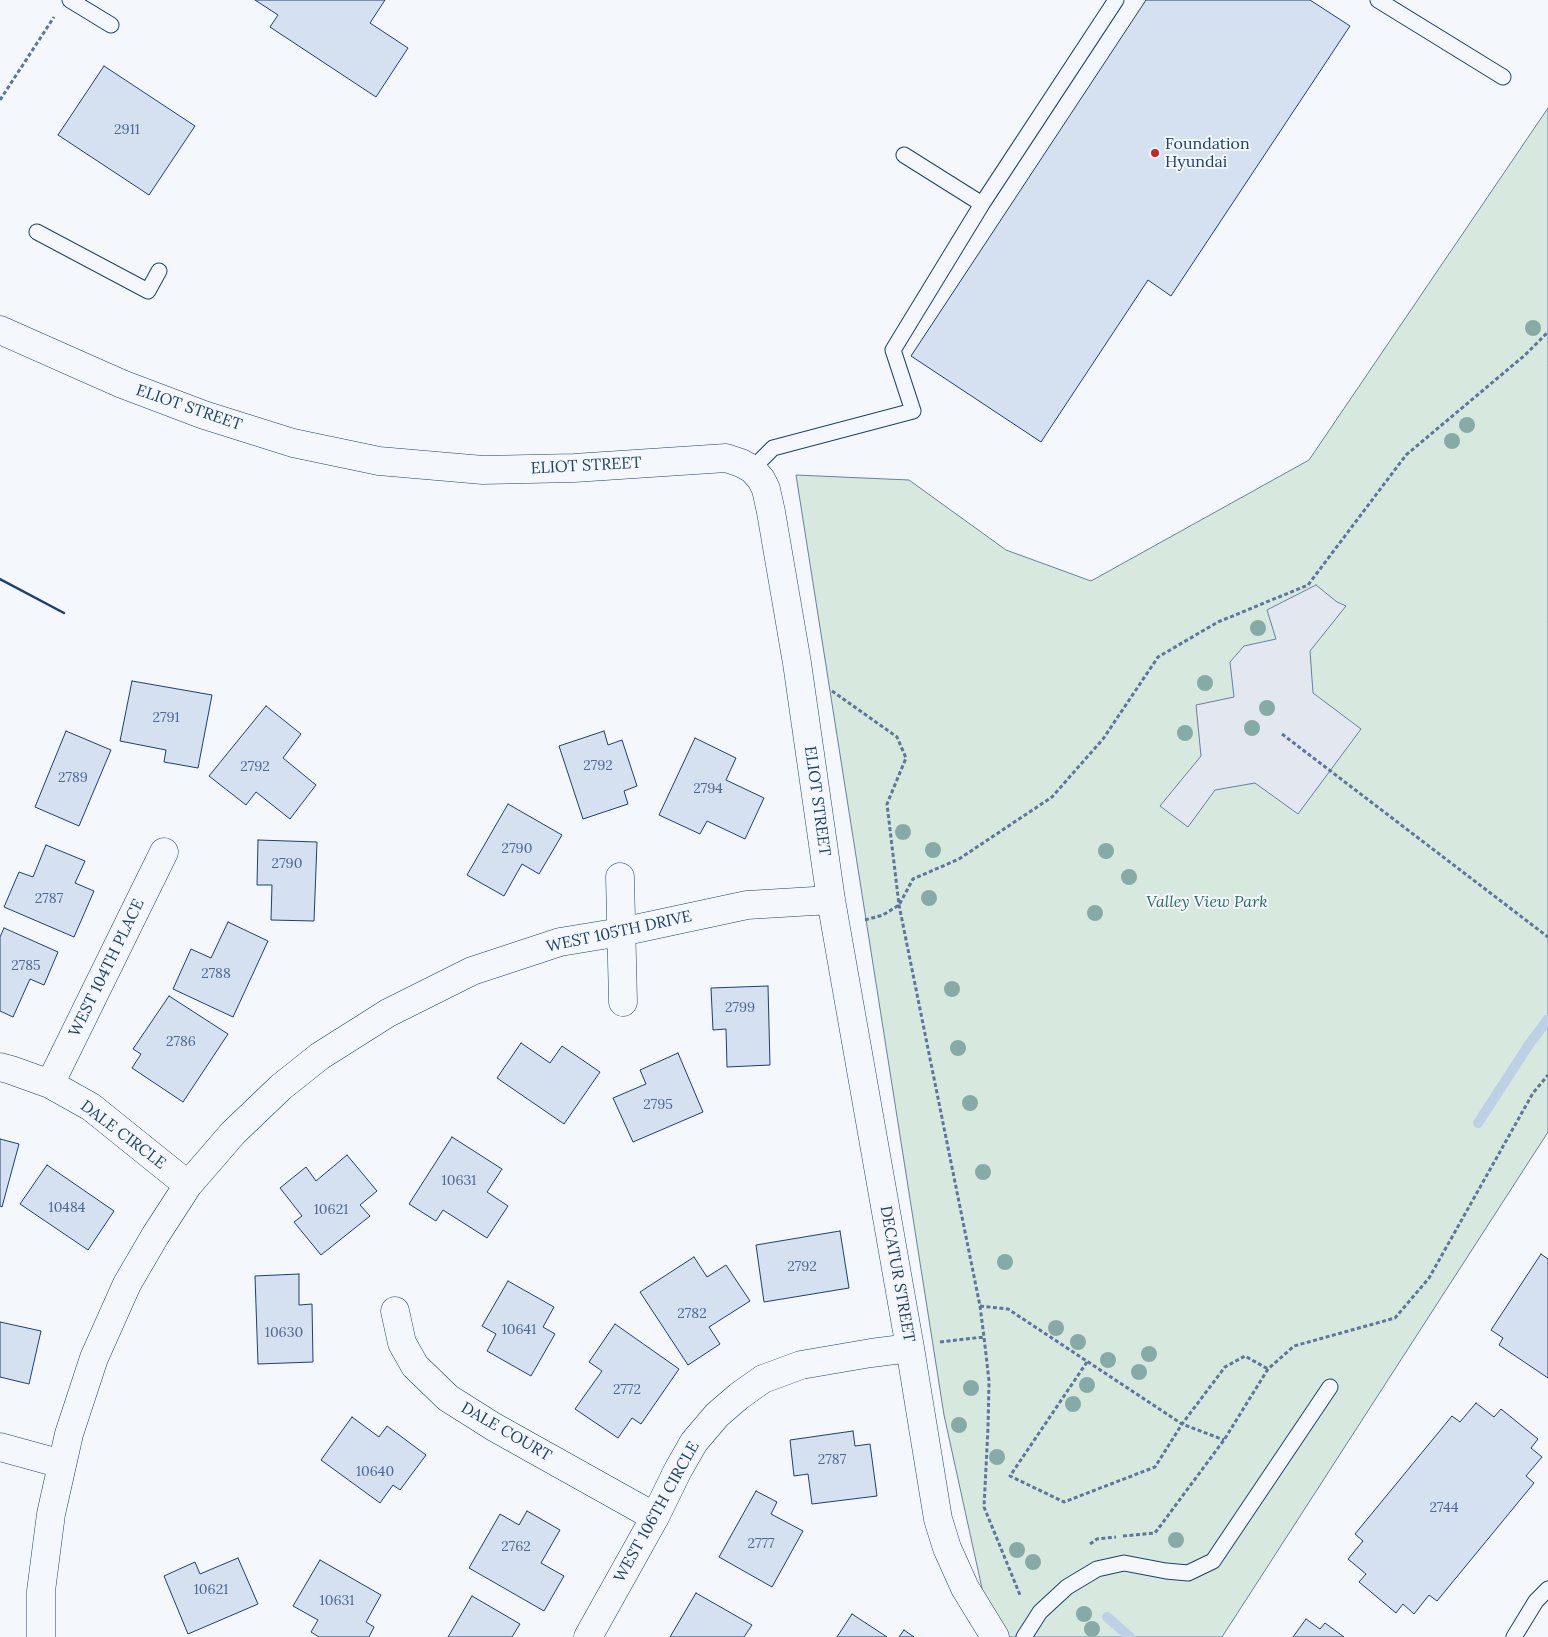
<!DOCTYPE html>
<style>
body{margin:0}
canvas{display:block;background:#f4f7fb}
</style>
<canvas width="1548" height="1637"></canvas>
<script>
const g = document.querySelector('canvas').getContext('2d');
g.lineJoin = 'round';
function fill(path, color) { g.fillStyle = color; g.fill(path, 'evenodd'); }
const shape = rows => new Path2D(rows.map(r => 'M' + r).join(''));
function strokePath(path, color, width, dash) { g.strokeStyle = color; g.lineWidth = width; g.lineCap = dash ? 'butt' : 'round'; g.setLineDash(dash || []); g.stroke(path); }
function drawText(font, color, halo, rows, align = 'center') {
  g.font = font + ' Lora,serif'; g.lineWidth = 4; g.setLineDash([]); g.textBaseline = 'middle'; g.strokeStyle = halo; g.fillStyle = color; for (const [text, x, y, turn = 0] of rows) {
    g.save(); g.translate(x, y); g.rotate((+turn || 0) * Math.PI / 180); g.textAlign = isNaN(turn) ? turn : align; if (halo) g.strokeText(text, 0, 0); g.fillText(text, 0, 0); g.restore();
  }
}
const green = shape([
 [1548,108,1548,1132,1222,1637,999,1637,992,1634,944,1415,796,475,909,480,1006,550,1091,581,1309,460,1548,108]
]);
fill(green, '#d7e8df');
strokePath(green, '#687fa3', 1);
const parking = shape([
 [1316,585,1337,602,1346,606,1310,651,1313,693,1361,729,1298,814,1255,783,1215,790,1188,827,1160,806,1201,756,1196,705,1234,697,1230,662,1244,646,1276,639,1267,610,1316,585]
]);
fill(parking, '#e3e8f0');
strokePath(parking, '#687fa3', 1);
strokePath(shape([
 [1478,1123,1528,1046,1548,1019],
 [1107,1617,1130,1637]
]), '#bed0e5', 10);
const building = shape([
 [255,0,385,0,370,23,408,48,376,97,270,27,278,15,255,0],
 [1146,0,1310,0,1350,26,1171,296,1148,280,1041,442,911,356,1146,0],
 [104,66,195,126,149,195,58,135,104,66],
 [132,681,212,695,198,768,164,762,166,750,120,741,132,681],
 [266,706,301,734,283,758,316,785,290,819,256,792,246,805,209,776,266,706],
 [66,731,111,750,79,826,35,807,66,731],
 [604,731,608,745,622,740,637,786,624,791,628,804,583,819,559,746,604,731],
 [695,738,736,758,726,780,764,798,745,839,707,821,700,834,659,815,695,738],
 [508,804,562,835,539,874,522,864,504,896,467,875,508,804],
 [258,840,317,842,314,921,271,920,272,885,257,885,258,840],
 [46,845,85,861,75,883,94,891,74,937,4,907,19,872,33,877,46,845],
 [228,922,268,941,233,1017,173,989,191,949,211,958,228,922],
 [4,928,58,952,44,985,30,979,13,1017,0,1011,0,937,4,928],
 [768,986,770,1065,727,1067,726,1029,713,1030,711,988,768,986],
 [169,996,228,1034,183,1102,132,1068,141,1054,133,1049,169,996],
 [521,1043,550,1063,562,1046,600,1072,564,1124,497,1078,521,1043],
 [678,1053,703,1112,633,1142,613,1098,646,1084,640,1070,678,1053],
 [452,1137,502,1169,487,1192,508,1206,487,1238,443,1210,436,1221,409,1204,452,1137],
 [0,1139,19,1144,2,1207,0,1206,0,1139],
 [347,1155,377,1191,360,1205,370,1216,321,1255,294,1222,302,1216,280,1188,306,1167,316,1181,347,1155],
 [47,1165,114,1211,88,1250,20,1204,47,1165],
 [840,1231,849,1288,764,1302,756,1245,840,1231],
 [1541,1254,1548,1259,1548,1378,1499,1345,1503,1338,1491,1330,1541,1254],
 [694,1257,707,1277,726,1265,750,1301,709,1327,720,1344,688,1365,640,1292,694,1257],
 [299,1274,299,1305,312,1304,313,1362,258,1364,255,1276,299,1274],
 [508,1281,554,1307,543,1327,555,1334,531,1376,487,1351,496,1334,482,1326,508,1281],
 [0,1322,41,1331,29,1384,0,1377,0,1322],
 [615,1324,679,1369,641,1424,632,1418,618,1438,575,1409,602,1371,589,1362,615,1324],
 [1476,1403,1494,1417,1501,1409,1538,1439,1531,1448,1542,1457,1526,1476,1534,1483,1437,1601,1429,1595,1414,1614,1403,1604,1396,1613,1359,1582,1366,1574,1348,1559,1363,1541,1355,1534,1452,1416,1460,1422,1476,1403],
 [352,1417,379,1437,387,1426,426,1455,400,1490,393,1485,380,1503,321,1460,352,1417],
 [853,1431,855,1446,870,1444,877,1496,812,1504,808,1474,794,1476,790,1440,853,1431],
 [756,1491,777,1502,771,1514,803,1531,772,1587,719,1557,756,1491],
 [527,1511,560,1530,541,1563,564,1576,544,1611,469,1568,500,1514,519,1525,527,1511],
 [238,1558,258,1604,188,1634,164,1576,195,1562,200,1574,238,1558],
 [320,1560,381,1595,366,1622,374,1627,369,1637,319,1637,311,1632,318,1620,293,1606,320,1560],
 [696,1593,752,1625,744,1637,670,1637,696,1593],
 [472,1596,520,1624,512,1637,448,1637,472,1596],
 [852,1614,887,1637,837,1637,852,1614],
 [1306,1619,1320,1629,1325,1623,1344,1637,1293,1637,1306,1619],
 [904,1630,914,1637,899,1637,904,1630]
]);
fill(building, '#d5e0f0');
strokePath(building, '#1d3f73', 1);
const lane = shape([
 [70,0,111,25],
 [1378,0,1503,77],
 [982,204,1116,0],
 [37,232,148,291,159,271],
 [752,469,773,448,913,411,893,350,982,204,904,155],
 [1024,1637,1040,1612,1067,1587,1097,1569,1124,1563,1166,1571,1188,1573,1213,1561,1330,1387],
 [1514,1637,1536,1601,1548,1589]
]);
const street = shape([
 [0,330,122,384,204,415,293,443,379,461,483,470,574,468,726,458,741,463,752,469,761,479,766,489,771,512,797,663,831,900,910,1348,938,1519,947,1548,965,1588,995,1637],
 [620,877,623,1002],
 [0,1067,11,1070,50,1084,91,1107,188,1185],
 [50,1084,164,852],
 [395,1311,402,1343,415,1366,448,1398,494,1427,655,1517],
 [0,1447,62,1464],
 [41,1637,41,1591,51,1514,69,1434,94,1358,127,1284,155,1236,188,1185,233,1133,281,1087,320,1056,388,1013,472,971,560,942,621,932,747,905,831,900],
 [588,1637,655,1517,678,1470,694,1442,717,1415,739,1396,763,1379,801,1365,871,1353,910,1348]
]);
strokePath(lane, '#1d3f73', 17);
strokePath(street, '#1d3f73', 29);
strokePath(shape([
 [0,100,54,17],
 [832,691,897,737,906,758,887,804,899,905,980,1306,984,1337,989,1381,988,1428,984,1507,1020,1595],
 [1282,734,1548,937],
 [865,920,883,915,899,905,913,879,959,859,1052,797,1103,739,1158,657,1218,622,1308,585,1406,455,1525,355,1548,332],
 [980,1306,1008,1309,1182,1424,1224,1440],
 [940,1342,984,1337],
 [1087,1362,1010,1476,1064,1502,1155,1467,1182,1424,1225,1367,1245,1356,1268,1369],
 [1123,1536,1155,1533,1224,1440,1268,1369,1294,1346,1395,1318,1429,1278,1533,1093,1548,1075],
 [1090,1544,1097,1539,1116,1537]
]), '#5e769c', 3, [4, 2.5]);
strokePath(lane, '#f4f7fb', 15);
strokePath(street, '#f4f7fb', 28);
strokePath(shape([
 [0,579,64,613]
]), '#1d3f73', 2.5);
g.fillStyle = '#86aba6';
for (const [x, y] of [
 [1533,328],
 [1467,425],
 [1452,441],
 [1258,628],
 [1205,683],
 [1267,708],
 [1252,728],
 [1185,733],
 [903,832],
 [933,850],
 [1106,851],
 [1129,877],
 [929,898],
 [1095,913],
 [952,989],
 [958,1048],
 [970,1103],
 [983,1172],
 [1005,1262],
 [1056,1328],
 [1078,1342],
 [1149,1354],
 [1108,1360],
 [1139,1372],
 [1087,1385],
 [971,1388],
 [1073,1404],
 [959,1425],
 [997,1457],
 [1176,1540],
 [1017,1550],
 [1033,1562],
 [1084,1614],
 [1092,1629]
]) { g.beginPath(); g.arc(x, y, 8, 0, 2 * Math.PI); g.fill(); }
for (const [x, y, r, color] of [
 [1155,153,5,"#c62828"]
]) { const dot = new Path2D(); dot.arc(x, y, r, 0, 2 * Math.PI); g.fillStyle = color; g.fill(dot); strokePath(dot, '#f4f7fb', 2); }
drawText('14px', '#4b6792', null, [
 ["2911",127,130],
 ["2791",166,718],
 ["2792",598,766],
 ["2792",255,767],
 ["2789",73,778],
 ["2794",708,789],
 ["2790",517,849],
 ["2790",287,864],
 ["2787",49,899],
 ["2785",26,966],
 ["2788",216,974],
 ["2799",740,1008],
 ["2786",181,1042],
 ["2795",658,1105],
 ["10631",459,1181],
 ["10484",67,1208],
 ["10621",331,1210],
 ["2792",802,1267],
 ["2782",692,1314],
 ["10641",519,1330],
 ["10630",284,1333],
 ["2772",627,1390],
 ["2787",832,1460],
 ["10640",375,1472],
 ["2744",1444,1508],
 ["2777",761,1544],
 ["2762",516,1547],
 ["10621",211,1590],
 ["10631",337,1601]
]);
drawText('16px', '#1d3f73', '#f4f7fb', [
 ["Foundation",1165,144],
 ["Hyundai",1165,162]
], 'left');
drawText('16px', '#1d3f73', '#f4f7fb', [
 ["ELIOT STREET",189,408,19],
 ["ELIOT STREET",586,466,-3],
 ["ELIOT STREET",817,801,82],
 ["WEST 105TH DRIVE",619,932,-12],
 ["WEST 104TH PLACE",107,968,-64],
 ["DALE CIRCLE",123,1135,37],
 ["DECATUR STREET",897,1274,80],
 ["DALE COURT",506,1432,30],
 ["WEST 106TH CIRCLE",657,1512,-61]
]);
drawText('italic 16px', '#2c6c60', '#f4f7fb', [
 ["Valley View Park",1207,902]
]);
</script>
